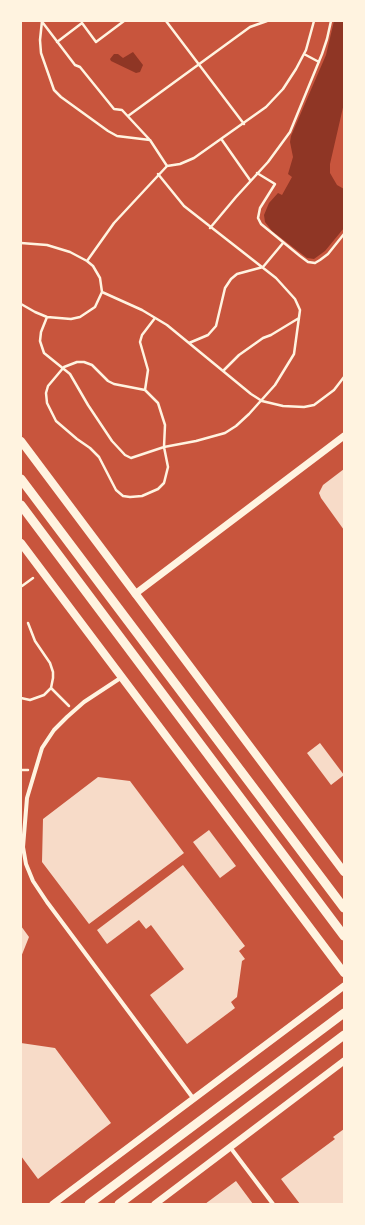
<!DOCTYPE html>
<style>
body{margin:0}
#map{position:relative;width:365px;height:1225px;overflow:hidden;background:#c8553d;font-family:Rubik,sans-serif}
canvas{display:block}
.frame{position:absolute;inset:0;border:22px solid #fff3e0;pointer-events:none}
</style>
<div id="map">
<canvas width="365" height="1225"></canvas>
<div class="frame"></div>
</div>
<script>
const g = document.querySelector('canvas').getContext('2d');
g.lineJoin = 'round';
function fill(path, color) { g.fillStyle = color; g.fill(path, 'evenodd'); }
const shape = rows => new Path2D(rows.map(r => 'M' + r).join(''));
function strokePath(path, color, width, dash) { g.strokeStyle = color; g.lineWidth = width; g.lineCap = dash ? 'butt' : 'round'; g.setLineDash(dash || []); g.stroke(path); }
fill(shape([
 [334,21,344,21,344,103,330,164,330,173,337,185,344,189,344,228,325,251,314,259,307,258,272,231,265,222,264,215,269,203,278,193,282,195,292,177,288,174,293,157,290,142,291,136,326,55],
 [133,52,143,65,140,72,136,73,111,61,110,59,114,54,118,54,123,58]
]), '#8f3625');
fill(shape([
 [344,469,344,530,321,498,319,493,323,485],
 [320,743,344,775,331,785,307,753],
 [98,777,130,781,184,853,89,924,42,862,43,819],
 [209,830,236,866,220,878,193,842],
 [183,865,245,946,239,951,245,959,242,961,237,997,231,1002,235,1008,187,1044,150,995,184,969,151,925,146,929,139,920,107,944,97,930],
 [21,926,29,937,21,957],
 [21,1043,55,1048,111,1123,38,1179,21,1156],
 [344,1129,344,1204,300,1204,281,1179,335,1139,333,1137],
 [236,1181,253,1204,205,1204]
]), '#f7dbc8');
strokePath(shape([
 [42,21,40,40,41,53,54,90,61,97,108,131,117,136,150,140,167,166],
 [166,21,244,124],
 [43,23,75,65,80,67,114,109,122,110,149,139],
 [57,42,82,23,96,42,124,21],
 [304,54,319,62],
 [128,116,250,27,267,21],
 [222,140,250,180],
 [257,173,275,184,260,208,258,218,261,224,300,256,308,262,315,263,320,260,328,254,344,234],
 [210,228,236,197,268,162,290,132,322,54,327,39,331,21],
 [21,243,47,245,70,252,87,261,93,266,100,278,102,292,95,307,80,317,71,319,47,317,35,312,21,304],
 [87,261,114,223,167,166,180,164,194,158,266,107,283,89,296,69,306,50,314,21],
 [102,292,142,310,167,325,251,394,262,401,283,406,304,407,314,405,334,390,344,377],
 [47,317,41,332,40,341,44,353,70,374,88,405,112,441,125,455,131,458,164,447,196,441,225,433,236,426,249,414,275,385,294,354,300,310,295,299,276,278,184,206,158,174],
 [189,343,208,335,216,326,225,288,231,279,237,274,263,267,283,243],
 [77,362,84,362,92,365,108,381,114,384,145,390,158,403,165,425,164,447,168,467,164,483,158,489,142,496,130,497,123,496,116,490,99,457,90,448,77,439,56,421,47,403,46,393,48,386,64,367,77,362],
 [223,371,239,355,263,338,271,335,299,318],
 [145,390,148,370,140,342,142,335,155,318],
 [22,586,33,578],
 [51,688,69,706],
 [21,698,30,700,44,695,51,688,53,678,53,672,50,663,35,641,28,623],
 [21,770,28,770]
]), '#fff3e0', 2.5);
strokePath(shape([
 [122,677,84,702,67,717,54,730,42,748,27,798,23,847,26,864,33,881,47,902,193,1098],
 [230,1147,273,1204]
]), '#fff3e0', 4);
strokePath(shape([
 [135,594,344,436],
 [53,1204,344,986],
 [155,1204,344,1061]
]), '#fff3e0', 7);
strokePath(shape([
 [21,441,344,872],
 [21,543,344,973]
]), '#fff3e0', 8);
strokePath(shape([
 [21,479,344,908],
 [21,505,344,936],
 [89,1204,344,1013],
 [119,1204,344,1035]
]), '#fff3e0', 9);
</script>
